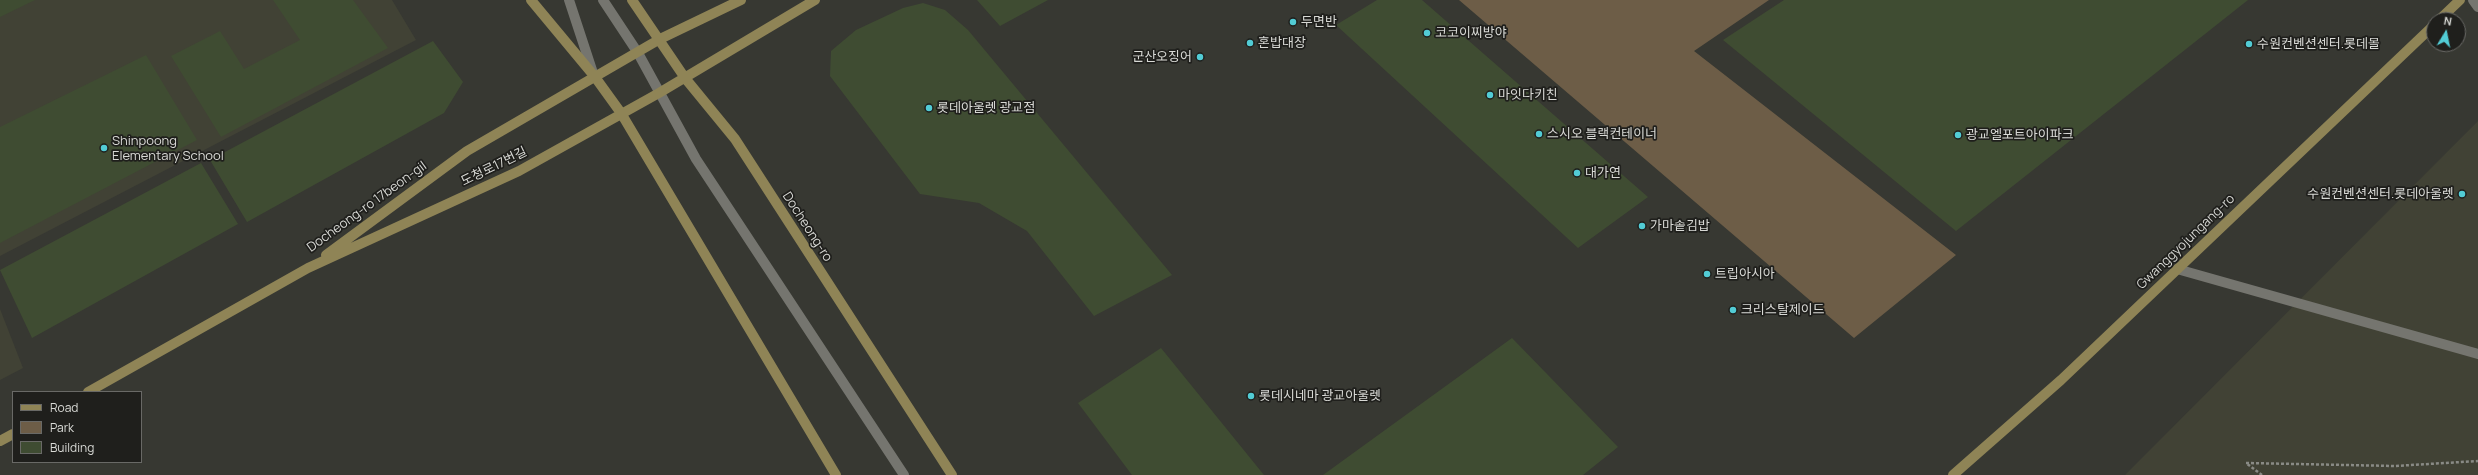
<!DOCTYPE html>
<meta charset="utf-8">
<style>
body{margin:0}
#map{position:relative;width:2478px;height:475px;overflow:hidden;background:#373832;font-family:Manrope,sans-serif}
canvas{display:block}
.legend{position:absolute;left:12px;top:391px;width:130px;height:72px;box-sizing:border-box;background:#1f1f1c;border:1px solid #696966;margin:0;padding:5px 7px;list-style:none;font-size:12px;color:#d8d9d5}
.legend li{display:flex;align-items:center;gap:8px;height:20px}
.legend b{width:20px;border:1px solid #696966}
.north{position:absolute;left:2426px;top:12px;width:40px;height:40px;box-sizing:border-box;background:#1f1f1c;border:1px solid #696966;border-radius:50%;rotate:10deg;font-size:11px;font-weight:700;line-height:16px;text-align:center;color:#d8d9d5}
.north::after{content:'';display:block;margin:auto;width:14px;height:18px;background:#52ccd5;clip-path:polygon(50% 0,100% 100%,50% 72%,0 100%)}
</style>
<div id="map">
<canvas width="2478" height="475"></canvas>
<ul class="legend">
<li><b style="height:5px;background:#8f8456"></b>Road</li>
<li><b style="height:11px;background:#6d5d47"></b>Park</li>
<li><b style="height:11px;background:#3f4c32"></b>Building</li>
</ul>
<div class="north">N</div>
</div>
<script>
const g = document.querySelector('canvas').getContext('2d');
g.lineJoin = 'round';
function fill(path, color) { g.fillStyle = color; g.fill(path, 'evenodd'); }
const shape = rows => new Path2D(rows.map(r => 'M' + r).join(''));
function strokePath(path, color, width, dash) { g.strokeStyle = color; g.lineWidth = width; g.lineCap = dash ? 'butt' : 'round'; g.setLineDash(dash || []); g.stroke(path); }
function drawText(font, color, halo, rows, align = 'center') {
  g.font = font + ' Manrope,"Noto Sans KR",sans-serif'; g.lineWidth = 3.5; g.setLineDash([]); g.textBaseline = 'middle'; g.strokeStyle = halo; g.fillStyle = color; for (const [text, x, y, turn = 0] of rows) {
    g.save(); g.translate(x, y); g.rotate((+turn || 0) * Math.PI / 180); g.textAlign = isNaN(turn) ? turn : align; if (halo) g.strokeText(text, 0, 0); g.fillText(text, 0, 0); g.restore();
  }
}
fill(shape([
 [0,0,392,0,416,40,0,256],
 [2478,121,2478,475,2125,475],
 [0,309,23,368,0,380]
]), '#414235');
fill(shape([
 [1459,0,1769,0,1694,51,1956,255,1854,338]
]), '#6d5d47');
fill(shape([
 [0,0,35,0,0,17],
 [273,0,353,0,388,48,221,137,171,56,220,31,244,69,300,40],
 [977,0,1048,0,1000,26],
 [1377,0,1422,0,1648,197,1578,248,1336,25],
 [1784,0,2248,0,1956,231,1723,40],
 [923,3,945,10,968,30,1172,275,1094,316,1027,231,979,203,920,194,830,76,831,51,856,30,903,8],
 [433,41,463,82,444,113,247,222,210,160],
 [146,55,197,140,0,243,0,127],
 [201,163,238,224,32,338,0,270],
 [1512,338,1618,447,1583,475,1323,475],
 [1161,348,1264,475,1132,475,1078,403]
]), '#3f4c32');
strokePath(shape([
 [2262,475,2246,463,2395,466,2478,461]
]), '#898a85', 2.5, [3, 2]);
strokePath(shape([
 [569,0,594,76],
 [603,0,638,53,696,159,904,475],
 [2473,0,2478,7],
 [2177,269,2478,354]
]), '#75756f', 10);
strokePath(shape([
 [531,0,595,77,621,113,836,475],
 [632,0,685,78,735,139,952,475],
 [2439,20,2460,0],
 [326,255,467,151,660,39,741,0],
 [88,392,308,268,519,171,659,93,815,0],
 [0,441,13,434],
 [1953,475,2061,380,2434,25]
]), '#8f8456', 10);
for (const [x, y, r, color] of [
 [1293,22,4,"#52ccd5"],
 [1427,33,4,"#52ccd5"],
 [1250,43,4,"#52ccd5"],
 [2249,44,4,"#52ccd5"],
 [1200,57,4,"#52ccd5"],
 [1490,95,4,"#52ccd5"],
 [929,108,4,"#52ccd5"],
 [1539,134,4,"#52ccd5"],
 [1958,135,4,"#52ccd5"],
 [104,148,4,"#52ccd5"],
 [1577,173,4,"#52ccd5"],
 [2462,194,4,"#52ccd5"],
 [1642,226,4,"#52ccd5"],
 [1707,274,4,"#52ccd5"],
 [1733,310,4,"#52ccd5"],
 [1251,396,4,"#52ccd5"]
]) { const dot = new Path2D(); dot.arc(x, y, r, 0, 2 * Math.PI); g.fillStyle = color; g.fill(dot); strokePath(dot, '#1f1f1c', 1.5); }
drawText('13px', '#d8d9d5', '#1f1f1c', [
 ["두면반",1301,22],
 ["코코이찌방야",1435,33],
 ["혼밥대장",1258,43],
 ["수원컨벤션센터.롯데몰",2257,44],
 ["군산오징어",1192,57,"right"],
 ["마잇다키친",1498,95],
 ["롯데아울렛 광교점",937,108],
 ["스시오 블랙컨테이너",1547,134],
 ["광교엘포트아이파크",1966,135],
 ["Shinpoong",112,141],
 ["Elementary School",112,156],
 ["대가연",1585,173],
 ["수원컨벤션센터.롯데아울렛",2454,194,"right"],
 ["가마솥김밥",1650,226],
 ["트립아시아",1715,274],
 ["크리스탈제이드",1741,310],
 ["롯데시네마 광교아울렛",1259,396]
], 'left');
drawText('13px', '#d8d9d5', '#1f1f1c', [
 ["도청로17번길",494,167,-26],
 ["Docheong-ro 17beon-gil",367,207,-36],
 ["Docheong-ro",807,227,57],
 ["Gwanggyojungang-ro",2186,242,-44]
]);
</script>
